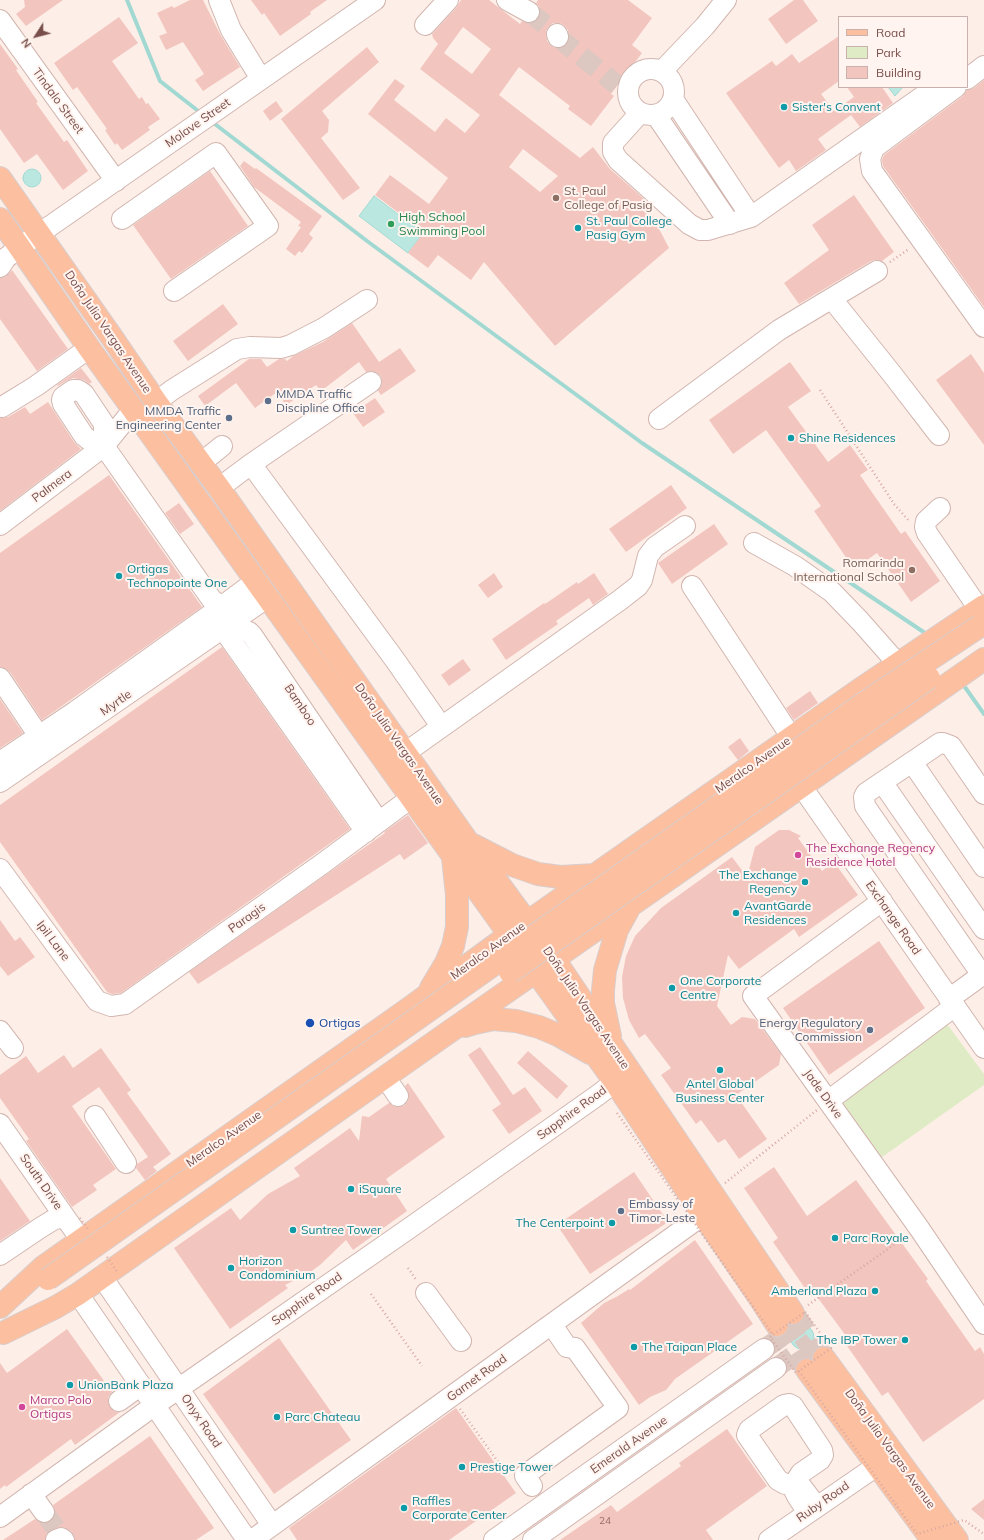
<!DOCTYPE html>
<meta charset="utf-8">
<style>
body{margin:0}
#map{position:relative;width:984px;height:1540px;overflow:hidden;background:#fdefe8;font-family:Mulish,sans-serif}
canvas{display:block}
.legend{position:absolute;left:838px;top:16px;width:130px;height:72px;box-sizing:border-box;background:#fff4ef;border:1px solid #c9b2ad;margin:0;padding:5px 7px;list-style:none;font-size:12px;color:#784e4b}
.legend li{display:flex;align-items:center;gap:8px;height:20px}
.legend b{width:20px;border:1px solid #c9b2ad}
.north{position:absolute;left:16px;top:16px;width:40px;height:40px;-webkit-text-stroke:3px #fff4ef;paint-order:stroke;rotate:234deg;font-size:11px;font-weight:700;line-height:16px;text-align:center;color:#784e4b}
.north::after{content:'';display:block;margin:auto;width:14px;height:18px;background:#784e4b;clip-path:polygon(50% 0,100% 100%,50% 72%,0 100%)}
</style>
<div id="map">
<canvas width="984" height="1540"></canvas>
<ul class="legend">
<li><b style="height:5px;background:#fcc0a0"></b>Road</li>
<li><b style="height:11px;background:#dfebc5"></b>Park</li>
<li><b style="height:11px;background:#f3c5bf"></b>Building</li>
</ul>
<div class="north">N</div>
</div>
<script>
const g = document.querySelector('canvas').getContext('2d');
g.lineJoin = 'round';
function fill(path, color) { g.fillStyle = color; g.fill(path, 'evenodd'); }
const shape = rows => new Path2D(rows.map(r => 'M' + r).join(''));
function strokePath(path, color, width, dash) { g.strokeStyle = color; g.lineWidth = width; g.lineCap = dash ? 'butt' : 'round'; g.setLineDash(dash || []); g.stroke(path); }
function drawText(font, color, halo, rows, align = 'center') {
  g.font = font + ' Mulish,sans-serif'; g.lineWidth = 4; g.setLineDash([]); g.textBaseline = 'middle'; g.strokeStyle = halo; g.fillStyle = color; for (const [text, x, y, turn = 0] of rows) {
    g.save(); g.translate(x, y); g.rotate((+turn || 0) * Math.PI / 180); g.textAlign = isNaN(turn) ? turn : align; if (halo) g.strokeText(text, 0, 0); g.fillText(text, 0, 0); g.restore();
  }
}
fill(shape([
 [944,1020,984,1074,984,1085,878,1160,835,1100]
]), '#dfebc5');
const water = shape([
 [888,87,903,87,895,96,888,87],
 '23 178a9 9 0 1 1 18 0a9 9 0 1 1-18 0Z',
 [374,196,423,233,408,253,359,216,374,196],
 '790 1337a12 12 0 1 1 24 0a12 12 0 1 1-24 0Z'
]);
fill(water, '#bbe7e1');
strokePath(water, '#a1d9d2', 1);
strokePath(shape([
 [127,0,160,81,202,114],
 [211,121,367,241,642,443,928,635],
 [962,683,984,714]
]), '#a1d9d2', 4);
fill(shape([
 [24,0,63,0,26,26,16,14,25,7],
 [190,0,203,0,221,36,240,67,203,91,195,80,204,74,183,42,166,50,159,36,167,33,157,13,172,6,174,8],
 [251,0,327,0,310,12,311,14,280,36,264,13,262,15],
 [461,0,489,0,520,24,522,21,529,23,535,22,539,18,540,11,539,6,536,3,538,0,628,0,652,18,632,45,642,53,611,94,614,96,591,126,568,109,570,106,519,67,499,95,580,158,593,147,610,169,643,198,669,248,555,346,484,262,471,280,438,255,428,268,408,253,424,232,375,195,390,175,429,204,448,178,368,114,395,79,405,86,394,100,435,132,446,118,465,133,480,115,420,69,438,44,433,38,432,34,456,8],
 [553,23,560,23,565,26,568,30,569,40,566,45,562,48,555,48,550,45,547,41,546,31,549,26],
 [463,27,491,49,472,74,444,53],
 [523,149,558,176,540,192,509,167],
 [794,0,803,0,818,21,786,44,768,19],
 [119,17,138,43,112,61,139,99,142,97,146,104,148,103,160,119,148,127,150,130,122,150,117,143,115,145,105,130,107,129,77,87,73,90,54,63],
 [839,36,839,81,821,94,834,111,854,97,847,87,882,87,893,103,860,127,851,115,818,139,826,150,796,171,789,160,779,168,726,93,772,61,776,66,792,54,799,63],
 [0,44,18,69,16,70,38,102,36,103,64,142,67,140,88,171,63,190,37,154,24,163,0,129],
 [367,47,379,62,322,111,329,120,328,132,321,138,360,188,343,200,281,119],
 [984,80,984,307,883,166,882,160,884,155,963,96,967,90,974,88],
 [276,101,283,111,270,121,263,111],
 [244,161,255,169,256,168,322,216,309,234,313,238,302,253,299,251,295,256,286,249,301,227,298,226,301,222,254,187,240,166],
 [210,171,248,226,171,279,133,225],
 [854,195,894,252,882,261,876,260,871,261,799,304,784,283,829,250,812,225],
 [12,270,68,349,37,371,0,319,0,278,5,277],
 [223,304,238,324,188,361,173,341],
 [352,323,379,362,400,348,416,371,381,395,378,391,381,387,382,382,381,376,376,372,371,371,366,372,359,362,321,391,316,385,286,405,277,392,255,408,236,383,205,406,198,396,249,359,261,359,267,367,279,359,285,359,287,361,293,356,323,342],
 [971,354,984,373,984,445,936,380],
 [790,362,811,391,788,407,828,462,850,445,868,470,860,475,901,534,905,531,940,581,911,602,877,553,854,569,814,511,821,506,766,430,733,454,709,420],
 [81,368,92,382,89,384,84,380,73,378,66,381,58,386,57,385],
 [375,398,385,412,363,427,353,413],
 [48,402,74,442,81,449,0,511,0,418,8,417,25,407,30,414],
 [109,475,202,607,42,720,10,672,5,668,0,667,0,553],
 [671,485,687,508,626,552,609,529],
 [179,503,194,524,180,534,165,513],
 [714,524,728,544,672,584,658,563],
 [494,573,503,587,488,598,478,585],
 [594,573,608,594,593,605,589,598,556,621,558,624,506,660,492,639,544,603,545,604,577,582,578,584],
 [222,647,350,829,121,993,112,994,107,992,0,842,0,805],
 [463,659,471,670,449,686,441,675],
 [810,691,818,703,794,720,786,708],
 [0,699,23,733,0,748],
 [740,738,749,751,738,760,728,747],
 [408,815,428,843,404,860,400,854,198,984,189,972,385,833,384,832],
 [779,830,789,830,801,836,798,838,822,871,834,862,858,895,799,937,794,929,739,969,728,955,717,1006,731,1025,742,1017,755,1019,781,1054,779,1065,736,1095,767,1139,739,1159,725,1139,718,1143,701,1120,696,1124,661,1075,671,1068,645,1034,639,1038,629,1020,623,998,622,977,626,956,635,936,661,908,732,857,747,877,755,847],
 [0,920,15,941,20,937,35,957,8,976,0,966],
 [879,941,925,1008,829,1075,783,1008],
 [480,1047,513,1095,525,1087,542,1111,509,1134,492,1110,501,1104,468,1055],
 [101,1048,131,1090,127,1093,171,1154,153,1167,157,1171,145,1180,136,1168,137,1164,148,1157,99,1087,72,1106,116,1169,93,1185,97,1190,72,1207,26,1141,29,1139,0,1098,0,1075,26,1056,38,1073,64,1055,73,1068],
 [528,1051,568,1086,557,1099,517,1063],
 [408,1083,445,1137,386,1179,407,1211,353,1250,346,1240,320,1265,309,1273,285,1285,288,1288,230,1329,174,1248,231,1208,240,1220,268,1194,300,1176,294,1168,350,1128,359,1141,362,1116,369,1117,389,1103,393,1106,398,1107,405,1105,408,1101,409,1096,405,1086],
 [774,1167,807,1216,856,1180,928,1279,926,1281,975,1351,980,1347,984,1354,984,1399,923,1442,888,1392,882,1396,845,1343,849,1340,815,1294,811,1297,773,1242,778,1238,744,1188],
 [634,1172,668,1222,590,1274,557,1225],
 [0,1178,30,1221,0,1241],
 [695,1240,753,1324,675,1379,666,1390,650,1397,639,1405,581,1323,604,1303,618,1296,629,1289,630,1290],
 [67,1329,112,1392,108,1397,108,1402,110,1407,114,1411,120,1412,75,1445,71,1439,6,1487,5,1485,0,1489,0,1363,7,1373],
 [279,1338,351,1440,274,1494,203,1394],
 [456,1408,516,1493,449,1540,297,1540,289,1528],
 [727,1429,767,1486,706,1530,713,1540,560,1540,611,1505,617,1512,681,1466,679,1463],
 [150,1436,214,1528,196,1540,75,1540,74,1535,71,1531,62,1527,52,1529,47,1533,45,1540,3,1540,35,1519,40,1523,45,1523,50,1522,55,1516,55,1510,53,1505],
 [984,1499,984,1520,971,1509]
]), '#f3c5bf');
strokePath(shape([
 [529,12,557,34],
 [558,37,617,85],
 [764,1349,800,1324],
 [776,1368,812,1342],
 [44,1512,64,1540]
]), '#dcc7c1', 20, [20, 10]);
strokePath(shape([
 [793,1313,824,1358],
 [777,1325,807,1370]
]), '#dcc7c1', 22, [22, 11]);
const minor = shape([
 [219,0,231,30,261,79],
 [507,0,529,12],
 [0,20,116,181],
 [425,25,448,0],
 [557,34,558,37],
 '628 92a23 23 0 1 1 46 0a23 23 0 1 1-46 0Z',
 [662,71,705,26,726,0],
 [967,79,984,66],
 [956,87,874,148,870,159,872,171,984,327],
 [673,99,751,217],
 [640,113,613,143,613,152,618,160,689,224,700,230,708,230,751,217,936,87],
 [656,115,730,224],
 [122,219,216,153,268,226,174,291],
 [0,267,6,258,20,247,375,0],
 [832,299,892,374,939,435],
 [156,402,172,390,237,349,250,347,281,348,291,345,324,328,367,300],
 [2,407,36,386,89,348],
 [659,419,779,330,877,271],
 [104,446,104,424,84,394,78,390,73,390,63,397,62,400,63,404,84,436,89,440,104,446,212,600,222,607,234,626,249,632,252,635,379,822],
 [201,463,222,446],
 [251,464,395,660,441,726],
 [219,488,251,464,371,382],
 [940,508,926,521,925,527,927,533,979,609],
 [0,525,104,446,133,410],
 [754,543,795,566,832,592,860,621,898,664],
 [692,586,792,738],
 [216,619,366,832],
 [0,678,39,736],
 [405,753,620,600,638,586,642,580,648,556,651,552,655,547,685,526],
 [0,762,76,711,213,613,256,581],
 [912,762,984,867],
 [0,782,268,597],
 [882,782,984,929],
 [802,787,984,1048],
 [0,869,97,1001,111,1006,125,1004,322,864,411,798],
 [882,901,753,996,919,1228,984,1324],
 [949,999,982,975,865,806,864,797,866,793,940,743,943,743,951,746,984,794],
 [0,1031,13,1048],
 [385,1077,398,1096],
 [828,1101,955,1006],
 [95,1116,126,1163],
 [0,1124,81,1240],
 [0,1255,40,1228,53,1220,64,1216],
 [102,1277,272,1525],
 [426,1293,461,1341],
 [78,1294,247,1540],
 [119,1401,141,1385],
 [532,1486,525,1476,525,1475,618,1408,575,1348,567,1347,552,1325],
 [31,1494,44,1512],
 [808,1513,797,1496,794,1490,794,1484,801,1473,820,1460,823,1455,822,1450,793,1406,789,1404,784,1405,749,1430,747,1435,778,1480,785,1484,794,1484,801,1486,817,1507],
 [0,1517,155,1405,411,1227,598,1095,615,1082],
 [56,1540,61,1538,64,1540],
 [252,1540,703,1215],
 [494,1540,764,1349],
 [533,1540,776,1368],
 [769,1540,878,1465]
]);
const major = shape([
 [0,178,111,336,156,402,219,488,468,842,554,959,793,1313],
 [0,219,89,348,615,1082,703,1215,761,1300,777,1325],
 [473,845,512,865,538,874,560,877,595,875],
 [431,988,446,963,453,946,457,927,457,895,453,858],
 [465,1026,475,1023,493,1019,516,1021,539,1027,558,1035,590,1053],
 [610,1036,603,1003,603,990,605,970,617,930,628,910],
 [0,1307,43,1267,411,1007,509,935,862,688,984,606],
 [3,1333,56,1307,78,1294,439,1039,984,659],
 [824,1358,957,1540],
 [807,1370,932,1540]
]);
strokePath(minor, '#d2b5af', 22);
strokePath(major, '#d9cdcd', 24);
strokePath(shape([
 [890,262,909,249],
 [820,390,894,504,910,522],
 [725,1183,817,1110],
 [408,1268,417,1281],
 [371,1294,422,1366],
 [808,1305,905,1237],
 [460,1409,509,1477]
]), '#d8a7a1', 2.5, [1, 3]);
strokePath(minor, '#fff', 20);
strokePath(major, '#fcc0a0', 22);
const majorBridge = shape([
 [510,972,929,678],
 [48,1279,870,699,980,626]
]);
strokePath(majorBridge, '#d9cdcd', 24, []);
strokePath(shape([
 [617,1113,773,1335],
 [80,1218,88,1229],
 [107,1257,118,1273],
 [805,1312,831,1348,796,1373,770,1337,805,1312],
 [799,1371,917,1534,964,1520,984,1534]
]), '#d8a7a1', 2.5, [1, 3]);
strokePath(majorBridge, '#fcc0a0', 22);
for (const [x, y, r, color] of [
 [784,107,4,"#0f9aa8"],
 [556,198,4,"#8d6e63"],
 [391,224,4,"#2e9e5b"],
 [578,228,4,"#0f9aa8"],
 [268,401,4,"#5c6f8a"],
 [229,418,4,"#5c6f8a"],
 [791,438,4,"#0f9aa8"],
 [912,570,4,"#8d6e63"],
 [119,576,4,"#0f9aa8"],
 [798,855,4,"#d1479c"],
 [805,882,4,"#0f9aa8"],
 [736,913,4,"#0f9aa8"],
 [672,988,4,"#0f9aa8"],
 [310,1023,5,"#1a4fb4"],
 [870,1030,4,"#5c6f8a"],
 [720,1070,4,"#0f9aa8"],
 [351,1189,4,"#0f9aa8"],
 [621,1211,4,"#5c6f8a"],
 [612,1223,4,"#0f9aa8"],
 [293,1230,4,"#0f9aa8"],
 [835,1238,4,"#0f9aa8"],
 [231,1268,4,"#0f9aa8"],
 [875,1291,4,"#0f9aa8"],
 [905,1340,4,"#0f9aa8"],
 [634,1347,4,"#0f9aa8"],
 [70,1385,4,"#0f9aa8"],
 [22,1407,4,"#d1479c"],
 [277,1417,4,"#0f9aa8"],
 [462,1467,4,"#0f9aa8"],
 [404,1508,4,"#0f9aa8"]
]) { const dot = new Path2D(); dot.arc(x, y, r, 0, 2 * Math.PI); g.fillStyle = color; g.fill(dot); strokePath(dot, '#fff4ef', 1.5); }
drawText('10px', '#976c68', null, [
 ["24",605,1521]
]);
drawText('12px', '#784e4b', '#fff4ef', [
 ["Tindalo Street",58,101,54],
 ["Molave Street",198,123,-35],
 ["Doña Julia Vargas Avenue",108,332,56],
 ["Palmera",52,486,-37],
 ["Myrtle",116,703,-35],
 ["Bamboo",300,705,56],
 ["Doña Julia Vargas Avenue",399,744,55],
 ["Meralco Avenue",753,765,-35],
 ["Paragis",247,918,-36],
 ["Exchange Road",893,918,55],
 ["Ipil Lane",53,941,53],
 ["Meralco Avenue",488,951,-36],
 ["Doña Julia Vargas Avenue",586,1008,56],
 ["Jade Drive",823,1094,54],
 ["Sapphire Road",572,1113,-36],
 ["Meralco Avenue",224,1139,-35],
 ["South Drive",41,1182,55],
 ["Sapphire Road",307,1299,-35],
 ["Garnet Road",477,1378,-36],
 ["Onyx Road",201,1421,56],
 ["Emerald Avenue",629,1445,-35],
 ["Doña Julia Vargas Avenue",890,1449,54],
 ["Ruby Road",823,1502,-35]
]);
drawText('12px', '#0d838f', '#fff4ef', [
 ["Sister's Convent",792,107],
 ["St. Paul College",586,221],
 ["Pasig Gym",586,235],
 ["Shine Residences",799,438],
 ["Ortigas",127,569],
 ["Technopointe One",127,583],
 ["The Exchange",797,875,"right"],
 ["Regency",797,889,"right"],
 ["AvantGarde",744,906],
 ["Residences",744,920],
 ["One Corporate",680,981],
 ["Centre",680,995],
 ["Antel Global",720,1084,"center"],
 ["Business Center",720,1098,"center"],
 ["iSquare",359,1189],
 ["The Centerpoint",604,1223,"right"],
 ["Suntree Tower",301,1230],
 ["Parc Royale",843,1238],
 ["Horizon",239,1261],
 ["Condominium",239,1275],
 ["Amberland Plaza",867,1291,"right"],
 ["The IBP Tower",897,1340,"right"],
 ["The Taipan Place",642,1347],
 ["UnionBank Plaza",78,1385],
 ["Parc Chateau",285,1417],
 ["Prestige Tower",470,1467],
 ["Raffles",412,1501],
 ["Corporate Center",412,1515]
], 'left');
drawText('12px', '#785e54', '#fff4ef', [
 ["St. Paul",564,191],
 ["College of Pasig",564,205],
 ["Romarinda",904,563,"right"],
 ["International School",904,577,"right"]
], 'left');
drawText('12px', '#27864d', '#fff4ef', [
 ["High School",399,217],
 ["Swimming Pool",399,231]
], 'left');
drawText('12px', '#4e5e75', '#fff4ef', [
 ["MMDA Traffic",276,394],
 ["Discipline Office",276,408],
 ["MMDA Traffic",221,411,"right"],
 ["Engineering Center",221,425,"right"],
 ["Energy Regulatory",862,1023,"right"],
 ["Commission",862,1037,"right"],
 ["Embassy of",629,1204],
 ["Timor-Leste",629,1218]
], 'left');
drawText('12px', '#b23c85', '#fff4ef', [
 ["The Exchange Regency",806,848],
 ["Residence Hotel",806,862],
 ["Marco Polo",30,1400],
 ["Ortigas",30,1414]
], 'left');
drawText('12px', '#164399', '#fff4ef', [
 ["Ortigas",319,1023]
], 'left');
</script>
